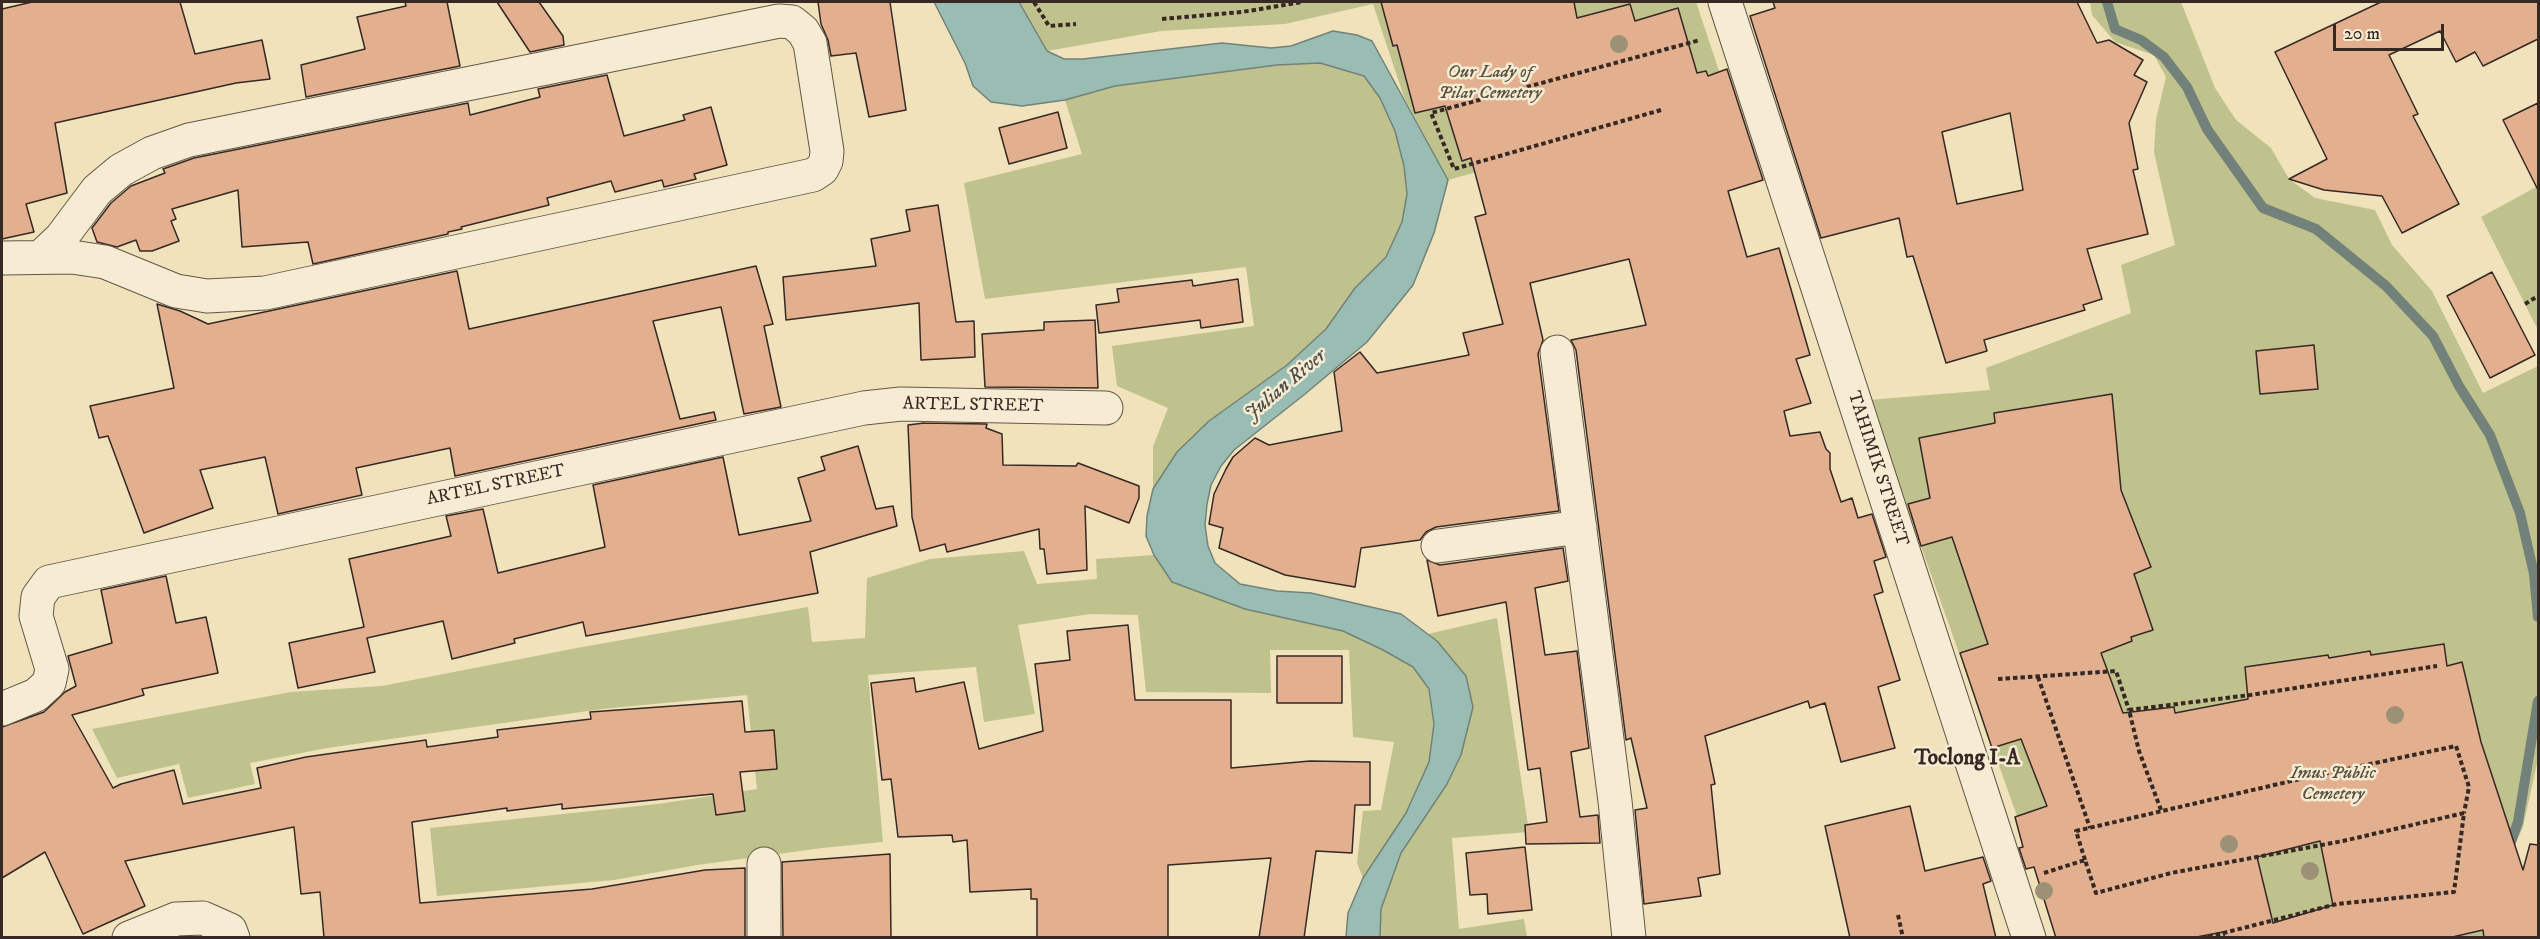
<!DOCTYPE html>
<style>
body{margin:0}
#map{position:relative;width:2540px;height:939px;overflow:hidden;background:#f0e2bb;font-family:"IM FELL DW Pica",serif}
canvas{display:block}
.frame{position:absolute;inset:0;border:3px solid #362924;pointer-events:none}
.scale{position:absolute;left:2333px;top:24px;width:111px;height:27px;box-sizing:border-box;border:3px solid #362924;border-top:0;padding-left:8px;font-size:18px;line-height:21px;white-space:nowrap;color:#362924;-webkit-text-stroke:4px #f5ecd3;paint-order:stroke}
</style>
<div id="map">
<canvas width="2540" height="939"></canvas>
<div class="frame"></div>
<div class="scale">20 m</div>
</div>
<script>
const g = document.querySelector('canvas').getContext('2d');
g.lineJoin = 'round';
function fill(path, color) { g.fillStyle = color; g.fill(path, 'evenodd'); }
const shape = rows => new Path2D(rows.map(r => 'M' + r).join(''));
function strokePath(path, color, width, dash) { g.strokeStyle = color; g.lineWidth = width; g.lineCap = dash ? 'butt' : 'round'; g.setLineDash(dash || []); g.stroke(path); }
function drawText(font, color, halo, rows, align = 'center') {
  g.font = font + ' "IM FELL DW Pica",serif'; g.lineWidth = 5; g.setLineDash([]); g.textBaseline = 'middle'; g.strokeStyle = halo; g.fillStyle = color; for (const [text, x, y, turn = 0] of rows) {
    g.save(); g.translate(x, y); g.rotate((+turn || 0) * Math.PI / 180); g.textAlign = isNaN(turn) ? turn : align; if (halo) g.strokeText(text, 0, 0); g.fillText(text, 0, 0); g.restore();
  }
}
fill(shape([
 [1019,2,1696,2,1729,101,1448,180,1404,97,1373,4,1285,24,1161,31,1047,51],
 [2090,2,2181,2,2215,88,2236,120,2271,148,2289,179,2315,198,2375,210,2392,245,2432,291,2483,393,2538,366,2538,759,2523,827,2511,854,2522,916,2538,927,2538,937,2060,937,1869,400,1990,390,1986,368,2131,313,2121,265,2175,245,2154,152,2156,119,2166,77,2154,55,2115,42,2092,15],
 [1320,63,1364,76,1380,98,1395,131,1404,166,1407,194,1402,222,1386,257,1355,288,1326,329,1287,365,1177,452,1153,489,1153,447,1168,408,1117,386,1112,346,1254,326,1246,267,985,299,964,183,1082,154,1065,100,1115,86,1277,65],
 [2538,186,2538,330,2481,217],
 [1024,551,1037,584,1097,579,1096,559,1154,555,1172,582,1245,609,1343,631,1383,650,1413,667,1429,690,1434,724,1429,762,1406,813,1363,878,1357,863,1363,811,1381,810,1394,742,1353,737,1349,650,1270,650,1271,693,1146,692,1138,615,1090,614,1018,625,1035,714,984,722,976,667,868,675,883,842,822,848,697,865,614,880,437,896,430,828,658,804,757,789,747,695,602,709,327,748,250,763,255,784,188,798,179,764,117,778,92,729,291,692,382,686,577,648,808,607,812,642,865,638,867,578,930,559],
 [1497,618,1529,832,1452,838,1459,929,1524,919,1527,937,1380,938,1381,909,1401,853,1447,784,1437,641,1428,634]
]), '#bfc28c');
const water = shape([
 [934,2,1019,2,1047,51,1064,59,1083,59,1222,43,1271,48,1291,46,1333,31,1357,35,1372,41,1448,180,1434,233,1413,285,1367,342,1305,394,1234,450,1221,466,1211,485,1207,504,1205,525,1208,546,1215,563,1240,584,1277,591,1311,593,1401,614,1437,641,1466,676,1473,707,1461,755,1447,784,1401,853,1381,909,1380,937,1346,937,1348,913,1363,878,1406,813,1429,762,1434,724,1429,689,1413,667,1383,650,1343,631,1245,609,1172,582,1154,555,1146,536,1147,516,1153,489,1177,452,1209,421,1287,365,1326,329,1355,288,1386,257,1402,222,1407,194,1404,166,1395,131,1380,98,1364,76,1320,63,1277,65,1115,86,1065,100,1022,106,991,102,973,86,965,63,934,2]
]);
fill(water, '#9abdb3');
strokePath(water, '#72827a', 1.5);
strokePath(shape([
 [2107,2,2115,29,2141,40,2164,57,2187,87,2207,129,2263,208,2316,229,2386,286,2433,336,2459,386,2490,435,2520,513,2534,574,2538,617],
 [2508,850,2518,822,2538,701]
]), '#72827a', 10);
const building = shape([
 [32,2,180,2,195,54,262,40,270,79,236,83,55,123,67,193,26,204,34,232,2,239,2,9,32,2],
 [405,2,447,2,460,66,306,97,301,65,365,49,357,17,406,6,405,2],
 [497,2,539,2,563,36,564,45,530,52,497,2],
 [818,2,890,2,906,110,869,117,856,53,831,56,828,40,821,24,818,2],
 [1381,2,1574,2,1577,18,1630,4,1635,21,1678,8,1697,73,1706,71,1708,76,1727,69,1763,180,1728,191,1747,257,1779,248,1810,355,1796,359,1811,403,1784,411,1790,436,1820,432,1826,449,1830,453,1830,469,1841,502,1852,498,1858,518,1872,514,1886,557,1874,561,1883,592,1874,595,1900,680,1878,687,1895,748,1841,762,1825,703,1810,708,1808,701,1705,736,1715,784,1711,785,1720,874,1698,878,1701,896,1644,904,1635,810,1647,808,1631,738,1626,740,1576,350,1571,340,1646,325,1629,259,1530,283,1543,340,1538,354,1559,511,1436,527,1426,532,1420,540,1361,548,1355,587,1285,575,1219,548,1223,528,1209,524,1214,494,1226,469,1233,457,1255,438,1269,445,1342,431,1334,372,1360,352,1377,373,1469,355,1463,333,1503,324,1475,217,1486,214,1471,158,1462,161,1445,106,1415,113,1397,45,1393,46,1381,2],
 [1773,2,2077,2,2097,43,2109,40,2143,60,2134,75,2147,82,2129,123,2138,169,2133,170,2148,234,2087,249,2102,299,2083,305,2085,310,1984,340,1987,351,1946,363,1913,256,1907,257,1899,218,1821,238,1750,16,1775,8,1773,2],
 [2010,113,2023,190,1957,204,1942,132,2010,113],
 [2381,2,2538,2,2538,39,2483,66,2475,52,2456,62,2440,31,2389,55,2418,114,2413,116,2459,204,2402,233,2382,196,2324,190,2289,179,2327,159,2275,52,2381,2],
 [607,75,624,136,685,120,683,115,711,107,727,165,694,174,696,179,664,187,662,180,615,192,611,181,547,198,549,205,461,227,462,229,448,232,448,234,313,264,308,242,242,247,238,190,172,209,176,219,171,221,179,241,152,251,140,251,136,240,117,247,97,242,92,228,111,203,131,186,165,173,163,169,194,158,468,103,470,115,540,97,538,89,607,75],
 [2538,103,2538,190,2503,120,2538,103],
 [1058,112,1067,148,1009,164,999,128,1058,112],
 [938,205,956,322,974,321,975,357,921,360,919,303,786,320,783,277,876,266,871,239,910,231,906,210,938,205],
 [756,266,773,324,764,326,781,407,744,414,721,307,653,321,680,419,714,412,716,420,455,476,450,448,356,468,362,495,278,514,265,457,200,470,213,508,144,533,108,436,99,438,90,406,174,388,157,304,180,311,208,324,457,271,469,329,756,266],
 [2492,272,2535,355,2490,378,2447,296,2492,272],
 [1238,279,1243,322,1201,328,1200,320,1099,333,1096,305,1119,302,1117,289,1192,280,1193,286,1238,279],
 [1095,320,1098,388,985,387,982,334,1044,330,1044,322,1095,320],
 [2314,345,2318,389,2260,394,2256,351,2314,345],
 [2112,394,2121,490,2151,567,2134,574,2153,630,2131,637,2132,641,2101,653,2123,713,2174,707,2175,713,2248,699,2245,667,2328,655,2329,658,2370,651,2371,655,2444,644,2447,666,2462,662,2481,742,2523,870,2530,844,2538,845,2538,938,2484,938,2483,930,2448,938,2225,938,2223,932,2191,938,2056,938,2034,867,2026,869,2019,848,2023,847,2015,817,2047,806,2021,739,1992,748,1960,653,1988,644,1952,537,1921,546,1908,504,1930,498,1919,438,1995,423,1994,413,2112,394],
 [2320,841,2333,905,2273,923,2257,857,2320,841],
 [924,423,987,424,986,428,1002,434,1003,465,1076,466,1078,463,1139,486,1139,498,1129,523,1085,506,1087,570,1047,574,1044,549,1040,549,1039,529,947,552,945,544,920,551,912,517,908,425,924,423],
 [858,446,876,509,893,506,897,526,810,552,818,593,586,636,583,622,514,639,515,643,452,659,443,621,367,638,375,672,298,688,289,643,364,627,349,559,451,536,446,516,483,509,498,573,605,547,593,485,723,457,739,535,811,521,798,478,825,470,821,457,858,446],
 [1563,548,1568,581,1535,588,1545,655,1577,651,1589,748,1571,752,1580,817,1598,815,1600,843,1526,844,1525,825,1547,822,1540,768,1528,770,1506,602,1438,616,1427,560,1440,565,1563,548],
 [166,576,176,623,206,617,218,673,142,689,144,695,72,715,113,788,121,784,174,770,183,804,261,788,257,768,306,757,426,740,427,747,498,737,497,730,591,719,590,712,742,701,745,732,774,730,777,769,740,772,745,811,716,815,713,794,562,809,562,804,507,811,507,808,412,822,420,903,592,889,705,870,745,868,745,938,324,938,320,892,301,894,294,827,125,861,145,906,83,934,45,852,2,878,2,727,44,712,65,692,76,686,68,656,112,643,101,590,166,576],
 [1128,625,1135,700,1231,700,1231,768,1310,761,1370,762,1370,805,1355,805,1352,853,1316,851,1304,938,1259,938,1271,858,1168,865,1168,938,1037,938,1037,899,1031,899,1031,889,970,892,967,840,953,842,952,835,898,837,891,779,882,780,871,683,914,678,916,692,964,682,979,749,1043,731,1035,664,1070,660,1067,631,1128,625],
 [1277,656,1342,656,1342,703,1277,703,1277,656],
 [1910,806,1925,871,1983,857,1991,881,1983,884,1996,938,1850,938,1825,826,1910,806],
 [1525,847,1532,910,1488,914,1487,894,1470,895,1466,853,1525,847],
 [890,854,891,938,783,938,782,862,890,854]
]);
fill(building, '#e2af8f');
strokePath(building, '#362924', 1.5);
const minor = shape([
 [1725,2,2029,938],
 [2,258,72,257,105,262,176,291,207,296,265,293,813,175,822,169,826,161,827,151,810,43,803,31,792,22,779,21,189,140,152,153,121,170,97,190,61,238,41,257],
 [1557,352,1615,801,1629,938],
 [1438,546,1580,527],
 [2,709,36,695,49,683,52,669,36,616,38,597,49,582,864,408,901,404,1106,408],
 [764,864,764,938],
 [129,938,176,919,203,918,230,930,233,938]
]);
strokePath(minor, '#64574a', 35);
strokePath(shape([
 [1034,2,1049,26,1076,24],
 [1162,19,1242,12,1302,2],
 [1661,110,1454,169,1431,113,1700,40],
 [2525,304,2538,296],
 [2038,677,2090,828],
 [1998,679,2116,671,2129,710],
 [2161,810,2139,751,2129,710,2250,695,2437,666],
 [2085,860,2076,831,2313,776,2456,746,2469,787,2464,813],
 [2044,873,2085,860,2096,893,2171,873,2343,841,2464,813,2454,892,2337,904,2204,938],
 [1898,915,1903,938]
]), '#362924', 4, [4.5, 3]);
strokePath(minor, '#f5ecd3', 33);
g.fillStyle = '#9c9176';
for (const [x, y] of [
 [1619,44],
 [2395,715],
 [2229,844],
 [2310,871],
 [2044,891]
]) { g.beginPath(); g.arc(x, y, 9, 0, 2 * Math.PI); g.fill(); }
drawText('italic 18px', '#584f3e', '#f5ecd3', [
 ["Our Lady of",1490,73],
 ["Pilar Cemetery",1490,94],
 ["Imus Public",2333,774],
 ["Cemetery",2333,795]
]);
drawText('18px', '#362924', '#f5ecd3', [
 ["ARTEL STREET",973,406,1],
 ["TAHIMIK STREET",1877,469,72],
 ["ARTEL STREET",496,486,-12]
]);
drawText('italic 20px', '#4f4e48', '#f5ecd3', [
 ["Julian River",1286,386,-40]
]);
drawText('bold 21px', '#362924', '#f5ecd3', [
 ["Toclong I-A",1967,760]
]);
</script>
